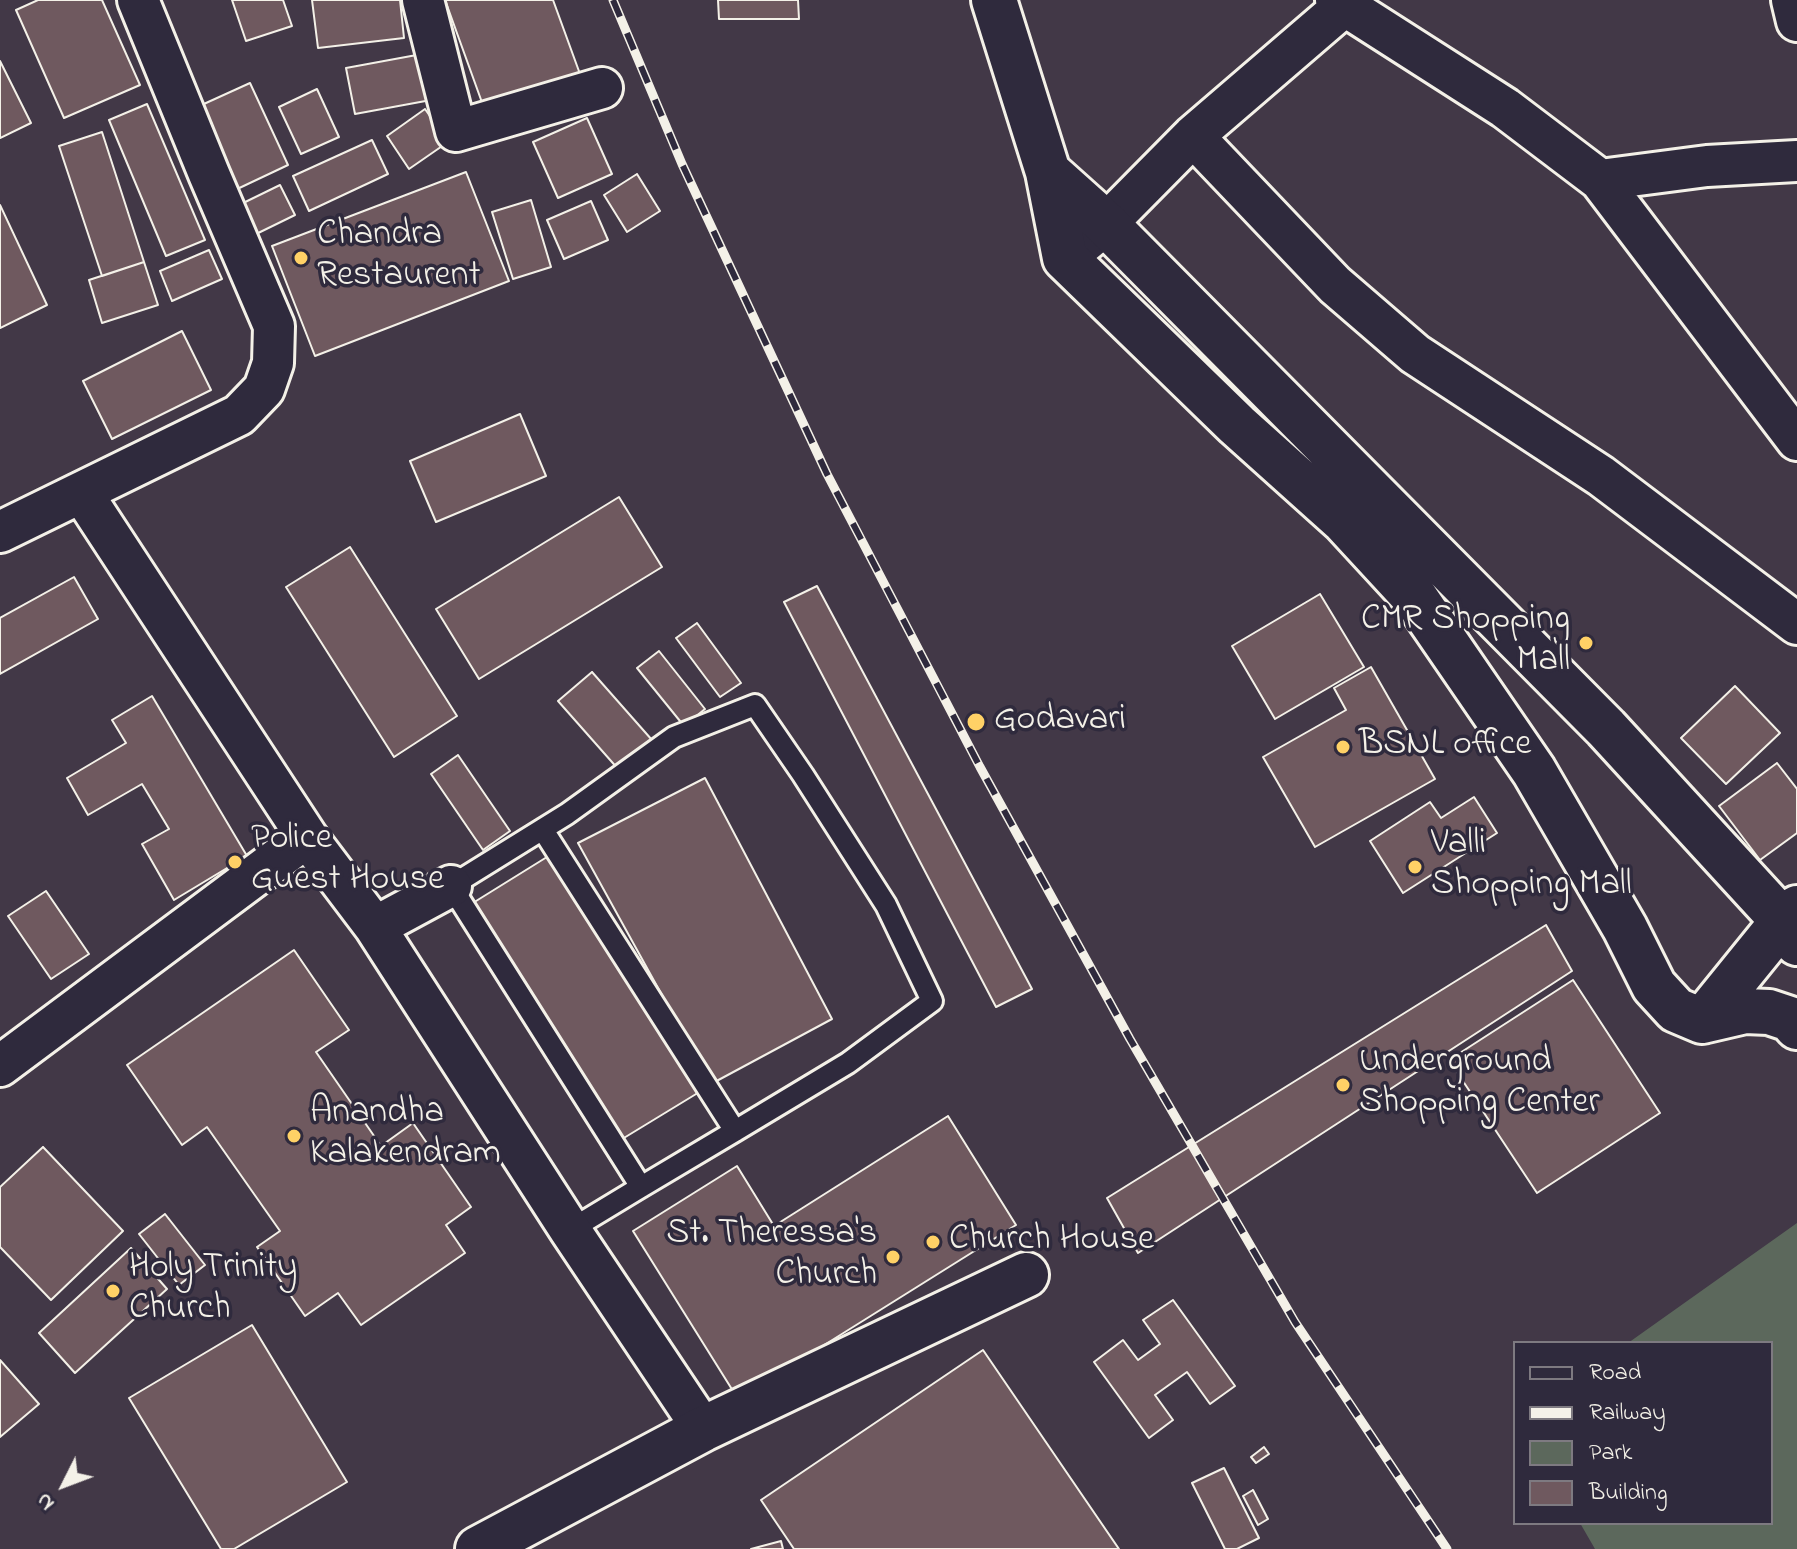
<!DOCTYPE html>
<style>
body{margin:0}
#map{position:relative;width:1797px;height:1549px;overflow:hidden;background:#423847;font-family:"Indie Flower",sans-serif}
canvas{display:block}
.legend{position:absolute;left:1513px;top:1341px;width:260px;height:184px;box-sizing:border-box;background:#2f2a3d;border:2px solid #7e7a81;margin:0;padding:10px 14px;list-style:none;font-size:24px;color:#f4f1e8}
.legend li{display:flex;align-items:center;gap:16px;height:40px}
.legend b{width:40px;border:2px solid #7e7a81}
.north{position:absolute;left:24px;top:1445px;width:80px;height:80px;-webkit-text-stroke:6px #2f2a3d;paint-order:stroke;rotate:228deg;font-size:22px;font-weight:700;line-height:32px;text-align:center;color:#f4f1e8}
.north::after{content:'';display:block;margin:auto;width:28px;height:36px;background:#f4f1e8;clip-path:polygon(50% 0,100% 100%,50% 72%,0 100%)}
</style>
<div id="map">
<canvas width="1797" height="1549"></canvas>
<ul class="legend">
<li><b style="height:10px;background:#2f2a3d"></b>Road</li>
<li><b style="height:10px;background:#f4f1e8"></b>Railway</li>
<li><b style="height:22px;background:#5c685c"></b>Park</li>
<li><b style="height:22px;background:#6f595f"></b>Building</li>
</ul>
<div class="north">N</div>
</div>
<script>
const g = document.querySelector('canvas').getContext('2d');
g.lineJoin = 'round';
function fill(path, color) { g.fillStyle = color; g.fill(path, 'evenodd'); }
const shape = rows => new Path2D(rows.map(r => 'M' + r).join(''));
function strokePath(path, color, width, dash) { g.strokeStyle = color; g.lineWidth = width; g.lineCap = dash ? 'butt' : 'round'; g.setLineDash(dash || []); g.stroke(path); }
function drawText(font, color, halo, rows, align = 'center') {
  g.font = font + ' "Indie Flower",sans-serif'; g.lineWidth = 7; g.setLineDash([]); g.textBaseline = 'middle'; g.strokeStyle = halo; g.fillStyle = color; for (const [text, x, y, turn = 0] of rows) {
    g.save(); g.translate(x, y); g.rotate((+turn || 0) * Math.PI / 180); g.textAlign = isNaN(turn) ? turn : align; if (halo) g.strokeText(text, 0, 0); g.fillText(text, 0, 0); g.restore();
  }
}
fill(shape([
 [1797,1223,1797,1549,1595,1549,1580,1523,1771,1523,1771,1343,1628,1343]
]), '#5c685c');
const building = shape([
 [38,0,102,0,140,85,64,118,16,10,38,0],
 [232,0,283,0,292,26,246,41,232,0],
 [312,0,400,0,404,38,318,48,312,0],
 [445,0,553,0,580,74,484,108,445,0],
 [718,0,798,0,799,19,719,19,718,0],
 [422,54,431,100,355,114,346,68,422,54],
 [0,61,31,123,0,138,0,61],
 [250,83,288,165,233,191,195,108,250,83],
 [317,89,339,137,301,154,279,107,317,89],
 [147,104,205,240,166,256,109,120,147,104],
 [425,109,448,142,409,169,387,136,425,109],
 [587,118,612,174,558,198,533,142,587,118],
 [102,132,144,262,102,276,59,146,102,132],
 [372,140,388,174,309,211,293,176,372,140],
 [466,172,509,281,315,356,272,246,466,172],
 [637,174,660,211,627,232,604,195,637,174],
 [280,185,295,215,248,238,233,208,280,185],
 [531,200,551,267,513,279,492,212,531,200],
 [591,201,608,240,564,259,547,220,591,201],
 [0,205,47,305,0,328,0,205],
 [209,250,222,279,172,301,160,271,209,250],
 [144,262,158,305,102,323,89,280,144,262],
 [182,331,211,390,112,439,83,381,182,331],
 [520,414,546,476,436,522,410,461,520,414],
 [619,497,662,567,479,679,436,609,619,497],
 [350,547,457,716,394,757,286,587,350,547],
 [74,577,98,619,0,674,0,618,74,577],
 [817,586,1032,989,996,1007,784,602,817,586],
 [1320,594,1364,667,1275,719,1232,646,1320,594],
 [697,623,741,683,720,697,676,638,697,623],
 [659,651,705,709,684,726,637,668,659,651],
 [1371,667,1435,779,1315,847,1263,757,1346,710,1334,688,1371,667],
 [592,672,652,740,619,770,558,701,592,672],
 [1735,686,1780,733,1726,784,1681,738,1735,686],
 [152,696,247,856,174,900,142,844,169,829,142,784,88,815,67,778,126,743,112,720,152,696],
 [458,755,510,831,483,850,431,774,458,755],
 [1777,763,1797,789,1797,833,1760,860,1719,806,1777,763],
 [705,778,832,1019,711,1084,578,843,705,778],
 [1474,797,1497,833,1403,893,1370,841,1430,802,1441,818,1474,797],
 [555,852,701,1091,614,1144,468,906,555,852],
 [46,891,89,954,51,979,8,916,46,891],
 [1546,925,1572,971,1138,1253,1107,1198,1546,925],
 [294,950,349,1030,316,1052,381,1146,413,1123,471,1207,446,1225,465,1253,361,1325,338,1293,305,1316,257,1247,280,1231,207,1127,182,1145,127,1065,294,950],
 [1573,980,1660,1113,1537,1193,1449,1060,1573,980],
 [948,1116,1016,1225,738,1399,633,1231,737,1166,774,1226,948,1116],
 [43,1147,123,1231,51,1300,0,1247,0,1187,43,1147],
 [165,1214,205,1265,179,1285,139,1234,165,1214],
 [131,1248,167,1289,75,1373,39,1333,131,1248],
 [1173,1300,1235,1386,1210,1404,1187,1372,1155,1395,1173,1420,1149,1438,1094,1362,1123,1340,1138,1360,1160,1344,1143,1320,1173,1300],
 [252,1325,347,1482,234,1549,221,1549,129,1398,252,1325],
 [983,1350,1119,1549,794,1549,761,1500,983,1350],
 [0,1360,39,1404,0,1437,0,1360],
 [1264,1447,1269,1454,1256,1463,1251,1457,1264,1447],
 [1224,1468,1259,1538,1237,1549,1225,1549,1192,1483,1224,1468],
 [1253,1490,1268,1519,1258,1525,1243,1496,1253,1490],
 [781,1541,783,1549,751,1549,781,1541]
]);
fill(building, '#6f595f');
strokePath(building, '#f4f1e8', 2);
const service = shape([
 [543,830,735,1131],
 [570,1230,641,1187,735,1131,848,1063,932,1001,886,905,803,775,755,705,674,737,567,814,451,886,641,1187]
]);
const minor = shape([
 [423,0,456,131,602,88],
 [1336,0,1505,108,1600,180,1797,440],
 [1792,0,1797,21],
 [1193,136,1335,285,1415,354,1601,476,1797,624],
 [1600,180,1707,166,1797,161],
 [1065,258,1106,224,1193,136,1344,6],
 [82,493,307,837,375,927,570,1230,703,1429],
 [0,532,239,415,264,389,273,363,274,326,209,174,138,0],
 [375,927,451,886],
 [0,1066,307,837]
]);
const tertiary = shape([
 [994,0,1048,172,1065,258,1237,425,1345,522,1416,599,1534,771,1625,928,1654,986,1676,1010,1702,1021,1745,1011,1769,1012,1790,1019,1797,1027],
 [1048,172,1106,224,1606,728,1783,921,1797,943],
 [1702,1021,1783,921,1797,908],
 [478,1549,703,1429,1026,1275]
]);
strokePath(service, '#f4f1e8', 26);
strokePath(minor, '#f4f1e8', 46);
strokePath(tertiary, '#f4f1e8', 50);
strokePath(service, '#2f2a3d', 20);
strokePath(minor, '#2f2a3d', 40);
strokePath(tertiary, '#2f2a3d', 44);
const rail = shape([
 [613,0,682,164,827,474,980,767,1130,1039,1295,1322,1447,1549]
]);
strokePath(rail, '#f4f1e8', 9);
strokePath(rail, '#2f2a3d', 6, [18]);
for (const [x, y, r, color] of [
 [301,258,8,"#ffd166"],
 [1586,643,8,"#ffd166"],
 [976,722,10,"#ffd166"],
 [1343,747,8,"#ffd166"],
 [235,862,8,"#ffd166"],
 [1415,867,8,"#ffd166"],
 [1343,1085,8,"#ffd166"],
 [294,1136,8,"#ffd166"],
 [933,1242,8,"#ffd166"],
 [893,1257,8,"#ffd166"],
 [113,1291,8,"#ffd166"]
]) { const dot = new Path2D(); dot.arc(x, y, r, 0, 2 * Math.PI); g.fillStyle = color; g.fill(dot); strokePath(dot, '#2f2a3d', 3); }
drawText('36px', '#f4f1e8', '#2f2a3d', [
 ["Chandra",317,237],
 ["Restaurent",317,278],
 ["CMR Shopping",1570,622,"right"],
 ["Mall",1570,663,"right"],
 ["Godavari",994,722],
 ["BSNL office",1359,747],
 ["Police",251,841],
 ["Guest House",251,882],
 ["Valli",1431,846],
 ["Shopping Mall",1431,887],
 ["Underground",1359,1064],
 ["Shopping Center",1359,1105],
 ["Anandha",310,1115],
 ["Kalakendram",310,1156],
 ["St. Theressa's",877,1236,"right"],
 ["Church",877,1277,"right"],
 ["Church House",949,1242],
 ["Holy Trinity",129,1270],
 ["Church",129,1311]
], 'left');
</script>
